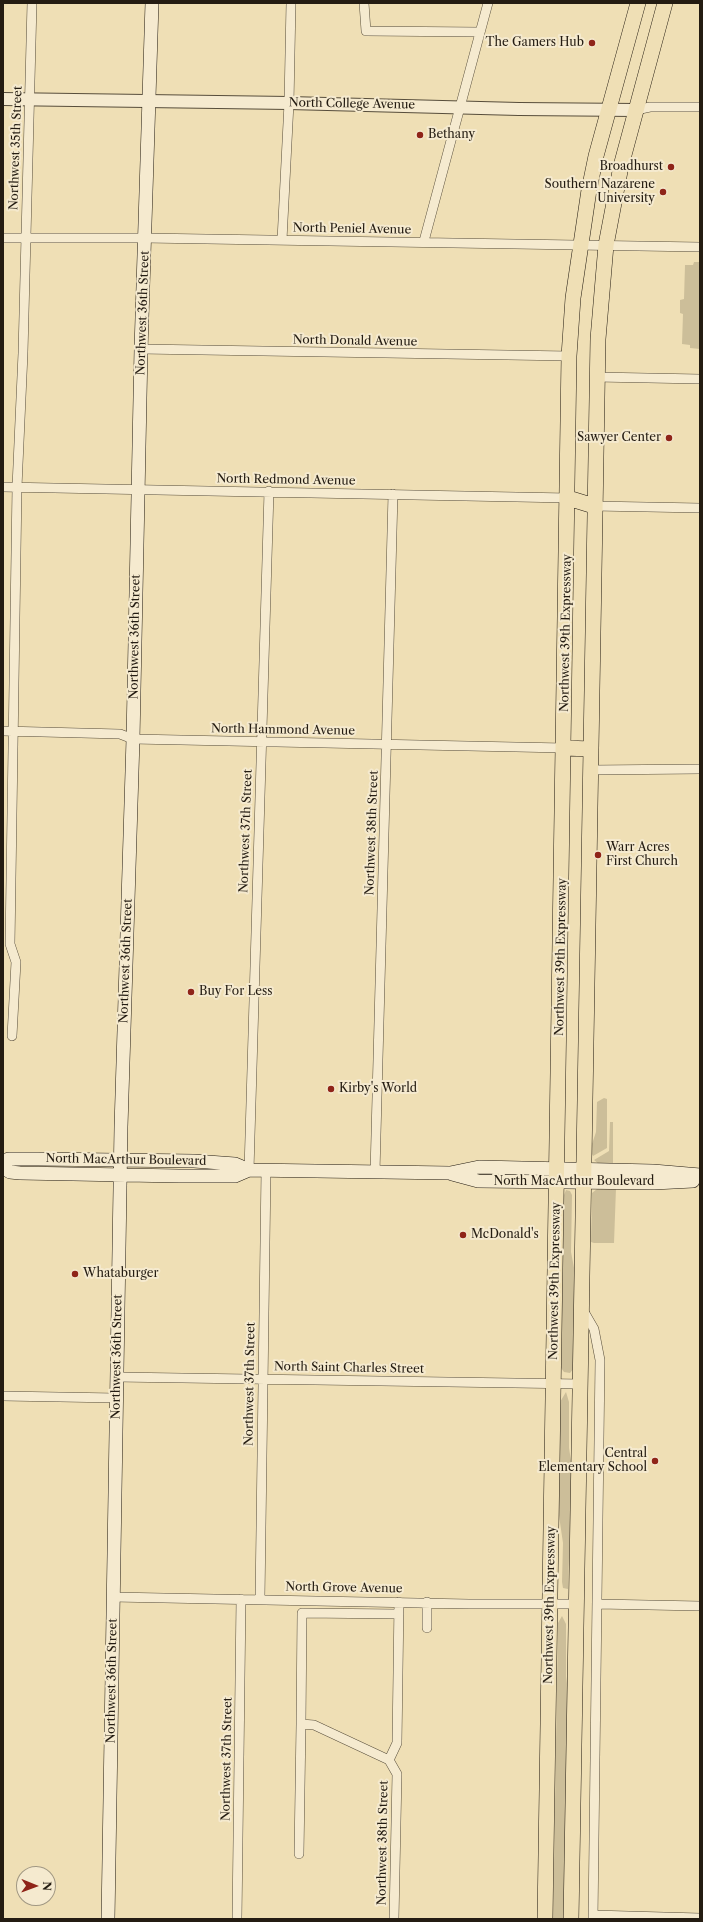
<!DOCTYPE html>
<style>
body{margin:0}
#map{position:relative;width:703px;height:1922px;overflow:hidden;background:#efdfb5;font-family:"Libre Caslon Text",serif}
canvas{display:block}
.frame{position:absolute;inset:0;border:4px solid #241c12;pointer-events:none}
.north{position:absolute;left:16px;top:1866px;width:40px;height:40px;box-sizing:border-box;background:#f5eacf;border:1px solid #a19883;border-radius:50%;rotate:91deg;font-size:11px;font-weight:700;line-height:16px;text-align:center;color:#241c12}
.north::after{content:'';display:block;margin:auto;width:14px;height:18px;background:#8f2418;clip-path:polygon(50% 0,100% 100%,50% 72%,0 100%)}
</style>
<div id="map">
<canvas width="703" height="1922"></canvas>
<div class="frame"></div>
<div class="north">N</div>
</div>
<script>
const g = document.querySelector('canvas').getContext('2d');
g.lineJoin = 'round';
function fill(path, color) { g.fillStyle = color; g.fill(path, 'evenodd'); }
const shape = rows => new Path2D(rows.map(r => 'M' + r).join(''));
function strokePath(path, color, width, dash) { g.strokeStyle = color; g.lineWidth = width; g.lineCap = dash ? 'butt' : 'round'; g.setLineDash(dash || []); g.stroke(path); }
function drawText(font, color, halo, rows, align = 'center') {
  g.font = font + ' "Libre Caslon Text",serif'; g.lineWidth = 4; g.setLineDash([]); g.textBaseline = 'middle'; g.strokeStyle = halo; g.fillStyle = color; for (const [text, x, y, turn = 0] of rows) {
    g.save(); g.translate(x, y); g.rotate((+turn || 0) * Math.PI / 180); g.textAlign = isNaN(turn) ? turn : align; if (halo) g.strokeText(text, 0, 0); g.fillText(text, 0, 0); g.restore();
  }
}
fill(shape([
 [694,262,700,262,700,349,690,348,690,345,682,344,683,314,680,313,680,300,684,299,685,265,693,265],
 [604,1098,607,1099,607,1148,593,1156,590,1150,596,1132,597,1102],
 [610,1122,613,1122,613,1165,600,1165,594,1160,609,1151],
 [616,1188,614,1243,594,1243,591,1242,592,1193,597,1189],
 [566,1190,570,1191,572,1195,571,1252,575,1273,574,1368,570,1373,564,1372,561,1368,564,1195],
 [566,1392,569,1402,569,1448,572,1467,568,1589,563,1588,562,1582,563,1543,558,1509,560,1402],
 [562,1616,566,1624,566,1676,568,1692,565,1919,553,1919,558,1623]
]), '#ccbe99');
const minor = shape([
 [364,3,366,31,480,32],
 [636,110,650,107,700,107],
 [3,238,145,238,700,247],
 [282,240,289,103,291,3],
 [424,241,488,3],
 [141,349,569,356],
 [596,377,700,379],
 [3,487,568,498],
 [594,506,700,508],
 [3,731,120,734,133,739,564,748],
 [590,770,700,769],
 [12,1036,16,962,10,944,17,487,23,353,32,3],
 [249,1170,269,491],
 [375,1172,393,494],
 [583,1310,594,1329,600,1360,593,1919],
 [116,1377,581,1384],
 [3,1396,116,1398],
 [113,1597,469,1604,575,1604],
 [260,1598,266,1171],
 [598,1604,700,1606],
 [427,1628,427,1602],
 [301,1724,302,1613,399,1614],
 [299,1854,301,1724,314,1725,389,1760],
 [593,1915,700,1918],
 [237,1919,241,1599],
 [394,1919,397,1774,389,1760,397,1743,399,1602]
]);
const tertiary = shape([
 [3,99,289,103,519,109,636,110]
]);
const secondary = shape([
 [3,1161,9,1159,38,1159,194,1161,235,1164,249,1170],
 [3,1168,10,1172,20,1173,179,1176,235,1176,249,1170,450,1173,479,1167,653,1171,700,1175],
 [452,1174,478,1181,654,1183,693,1181],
 [108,1919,121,1127,133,739,141,349,152,3]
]);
const trunk = shape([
 [568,498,594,506],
 [564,748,591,749],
 [545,1919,569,356,573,298,589,190,596,156,638,3],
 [571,1919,598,339,606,245,621,166,665,3]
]);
strokePath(minor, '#574d3b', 10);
strokePath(tertiary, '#574d3b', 14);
strokePath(secondary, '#241c12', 14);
strokePath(trunk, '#241c12', 16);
strokePath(minor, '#f5eacf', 9);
strokePath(tertiary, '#f5eacf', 12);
strokePath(secondary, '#f5eacf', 13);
strokePath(trunk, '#efdfb5', 15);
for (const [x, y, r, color] of [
 [592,43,4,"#8f2418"],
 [420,135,4,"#8f2418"],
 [671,167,4,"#8f2418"],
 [663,192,4,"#8f2418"],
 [669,438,4,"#8f2418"],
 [598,855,4,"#8f2418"],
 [191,992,4,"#8f2418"],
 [331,1089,4,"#8f2418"],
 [463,1235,4,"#8f2418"],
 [75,1274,4,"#8f2418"],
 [655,1461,4,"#8f2418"]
]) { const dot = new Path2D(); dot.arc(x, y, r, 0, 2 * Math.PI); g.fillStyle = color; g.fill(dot); strokePath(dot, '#f5eacf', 1.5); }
drawText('12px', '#241c12', '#f5eacf', [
 ["The Gamers Hub",584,43,"right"],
 ["Bethany",428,135],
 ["Broadhurst",663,167,"right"],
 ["Southern Nazarene",655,185,"right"],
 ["University",655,199,"right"],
 ["Sawyer Center",661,438,"right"],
 ["Warr Acres",606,848],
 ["First Church",606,862],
 ["Buy For Less",199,992],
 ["Kirby's World",339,1089],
 ["McDonald's",471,1235],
 ["Whataburger",83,1274],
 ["Central",647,1454,"right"],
 ["Elementary School",647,1468,"right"]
], 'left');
drawText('12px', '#241c12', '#f5eacf', [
 ["North College Avenue",352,104,1],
 ["Northwest 35th Street",16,148,-88],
 ["North Peniel Avenue",352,229,1],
 ["Northwest 36th Street",143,313,-88],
 ["North Donald Avenue",355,341,1],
 ["North Redmond Avenue",286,480,1],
 ["Northwest 39th Expressway",566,633,-89],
 ["Northwest 36th Street",135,637,-89],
 ["North Hammond Avenue",283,730,1],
 ["Northwest 37th Street",246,831,-88],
 ["Northwest 38th Street",372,833,-88],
 ["Northwest 39th Expressway",561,957,-89],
 ["Northwest 36th Street",126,961,-88],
 ["North MacArthur Boulevard",126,1160,1],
 ["North MacArthur Boulevard",574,1182],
 ["Northwest 39th Expressway",555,1281,-89],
 ["Northwest 36th Street",117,1357,-89],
 ["North Saint Charles Street",349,1368,1],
 ["Northwest 37th Street",250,1384,-89],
 ["North Grove Avenue",344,1588,1],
 ["Northwest 39th Expressway",550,1605,-89],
 ["Northwest 36th Street",112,1681,-89],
 ["Northwest 37th Street",227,1759,-89],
 ["Northwest 38th Street",383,1843,-89]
]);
</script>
